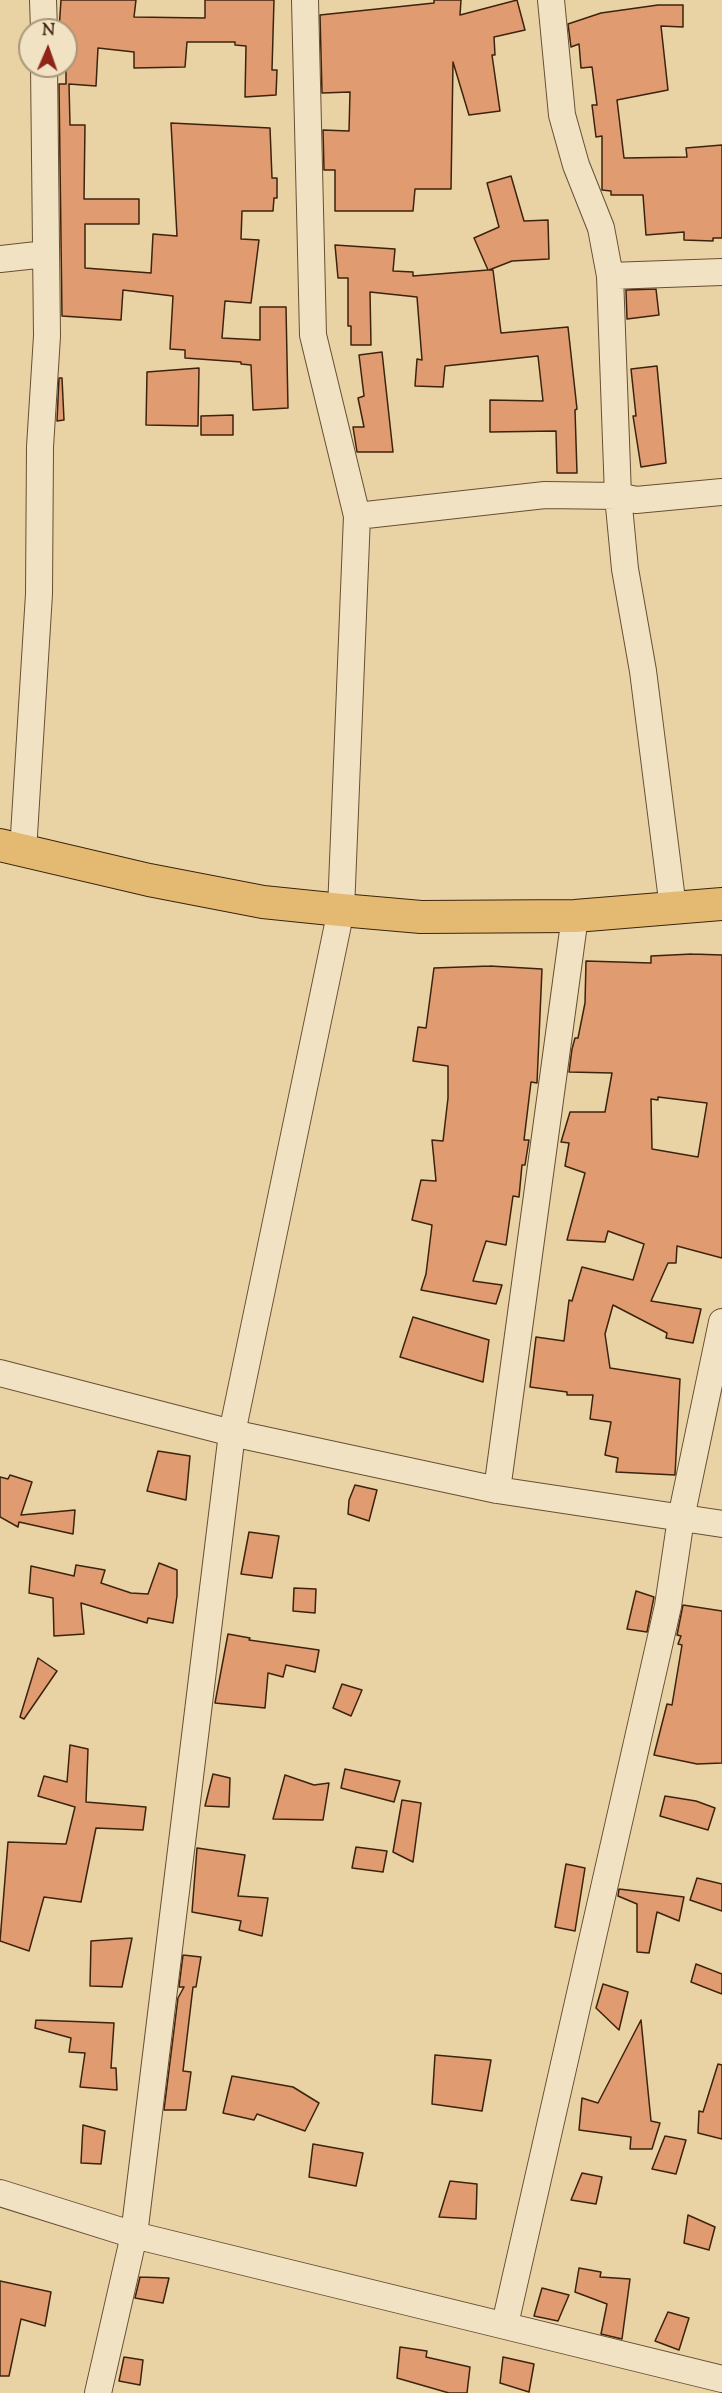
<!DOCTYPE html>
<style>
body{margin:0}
#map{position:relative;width:722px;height:2393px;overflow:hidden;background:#e9d3a5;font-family:"Sorts Mill Goudy",serif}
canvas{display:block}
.north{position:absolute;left:18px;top:18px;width:60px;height:60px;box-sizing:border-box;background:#f1e2c4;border:2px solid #a9967b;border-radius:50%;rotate:2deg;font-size:16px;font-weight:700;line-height:24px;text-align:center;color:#3c230d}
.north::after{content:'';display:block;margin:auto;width:21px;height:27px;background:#8f2418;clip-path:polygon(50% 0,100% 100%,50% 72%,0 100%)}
</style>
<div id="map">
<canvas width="722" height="2393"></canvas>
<div class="north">N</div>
</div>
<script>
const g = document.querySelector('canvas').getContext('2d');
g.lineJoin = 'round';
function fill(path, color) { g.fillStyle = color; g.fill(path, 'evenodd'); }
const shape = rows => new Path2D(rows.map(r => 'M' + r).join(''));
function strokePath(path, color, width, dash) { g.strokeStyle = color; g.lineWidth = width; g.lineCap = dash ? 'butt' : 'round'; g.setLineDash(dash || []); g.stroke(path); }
const building = shape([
 [61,0,136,0,134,17,205,18,205,0,274,0,272,70,277,70,276,95,245,97,246,46,235,45,235,42,187,42,185,67,134,68,134,52,98,48,96,86,69,84,70,125,85,125,84,199,139,199,139,224,85,224,85,268,151,273,153,234,177,236,171,123,270,128,272,178,277,178,277,198,274,198,273,211,242,211,241,239,259,240,251,303,225,301,222,338,260,340,260,307,286,307,288,408,253,410,251,365,241,364,241,362,185,358,185,350,170,349,173,296,123,290,121,320,62,316,59,84,66,84,66,30,59,30,61,0],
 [434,0,461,0,460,15,517,0,525,30,494,37,495,55,492,55,500,111,469,115,453,62,451,189,415,189,413,211,335,211,335,170,324,170,323,130,349,131,350,92,322,93,320,15,434,3,434,0],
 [658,5,683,5,683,27,661,26,668,90,617,100,624,158,687,157,686,148,722,145,722,238,713,238,713,241,684,240,684,232,646,235,643,195,611,195,611,191,602,190,602,136,596,137,592,105,597,105,592,67,581,68,579,44,571,47,568,24,601,13,658,5],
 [511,176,524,221,548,220,549,259,512,261,489,270,493,270,501,333,568,327,577,409,575,410,577,473,557,473,556,431,490,432,490,400,543,401,538,356,445,366,443,387,415,386,417,359,422,360,417,297,370,292,371,345,351,345,351,326,348,326,348,278,338,278,335,245,395,249,393,271,413,272,413,276,488,270,474,238,499,227,487,183,511,176],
 [656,289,659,315,627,319,626,290,656,289],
 [382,352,393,452,357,452,353,427,364,427,358,398,364,396,359,355,382,352],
 [657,366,666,463,641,467,633,416,636,416,631,369,657,366],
 [199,368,198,426,146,425,147,372,199,368],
 [59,378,62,378,64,420,57,421,59,378],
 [233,415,233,435,201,435,201,416,233,415],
 [692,954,722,955,722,1258,677,1246,676,1263,668,1263,651,1301,701,1309,693,1343,666,1338,667,1333,613,1305,605,1334,610,1368,680,1379,675,1475,616,1472,618,1458,605,1455,611,1422,590,1419,593,1395,567,1395,567,1392,530,1387,536,1337,564,1341,569,1300,572,1301,582,1267,633,1280,644,1244,608,1231,605,1242,567,1240,585,1173,565,1166,569,1143,561,1142,570,1112,605,1112,612,1073,569,1072,572,1049,575,1038,578,1038,585,1003,586,961,651,963,651,956,692,954],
 [658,1097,707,1103,698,1157,652,1149,651,1099,658,1100,658,1097],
 [490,966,542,969,537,1083,531,1082,524,1140,529,1140,525,1165,522,1165,519,1197,513,1196,506,1245,486,1241,473,1281,502,1285,496,1304,421,1290,426,1274,432,1225,412,1220,421,1180,436,1181,432,1140,443,1141,448,1098,448,1066,413,1061,418,1027,426,1028,434,968,490,966],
 [413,1317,489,1340,483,1382,400,1357,413,1317],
 [158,1451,190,1456,186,1500,147,1491,158,1451],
 [10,1475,32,1482,21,1515,75,1510,73,1534,19,1522,18,1527,0,1517,0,1477,8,1479,10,1475],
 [355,1485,377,1490,369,1521,348,1514,349,1500,355,1485],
 [249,1532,279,1536,272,1578,241,1574,249,1532],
 [159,1563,177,1570,177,1596,173,1623,148,1618,147,1623,81,1603,84,1634,54,1636,53,1598,29,1593,31,1566,74,1576,76,1565,105,1570,101,1583,131,1593,148,1594,159,1563],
 [294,1588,316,1589,315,1613,293,1611,294,1588],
 [636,1591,654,1597,647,1632,627,1629,636,1591],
 [683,1605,722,1611,722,1763,697,1764,654,1755,667,1704,672,1705,682,1645,678,1644,681,1636,677,1635,683,1605],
 [228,1634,250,1638,249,1640,319,1650,315,1672,286,1665,283,1677,268,1673,265,1708,215,1703,228,1634],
 [38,1658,57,1671,24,1719,20,1717,38,1658],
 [342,1684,362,1690,351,1716,333,1708,342,1684],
 [70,1745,88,1749,86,1802,146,1807,143,1830,96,1828,81,1902,44,1897,29,1951,0,1941,8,1842,66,1844,75,1807,38,1796,44,1776,67,1782,70,1745],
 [345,1769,400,1781,394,1802,341,1788,345,1769],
 [213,1774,230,1778,229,1807,205,1806,213,1774],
 [285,1775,314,1785,329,1783,323,1820,273,1819,285,1775],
 [665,1796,696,1801,715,1808,708,1830,660,1816,665,1796],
 [402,1800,421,1803,413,1862,393,1852,402,1800],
 [356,1847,387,1851,383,1872,352,1868,356,1847],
 [197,1848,245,1855,238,1896,268,1898,262,1936,239,1930,241,1921,192,1912,197,1848],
 [566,1864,585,1868,575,1931,555,1927,566,1864],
 [697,1878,722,1884,722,1911,690,1900,697,1878],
 [619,1889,684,1897,679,1921,657,1912,649,1953,637,1952,637,1904,618,1896,619,1889],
 [132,1938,122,1987,90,1986,91,1941,132,1938],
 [183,1955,201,1957,196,1987,193,1987,183,2071,191,2072,186,2110,164,2110,178,1998,184,1987,179,1987,183,1955],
 [696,1964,722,1974,722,1994,691,1982,696,1964],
 [603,1984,628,1992,619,2030,596,2008,603,1984],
 [36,2020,114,2023,111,2068,116,2068,117,2090,80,2087,85,2053,69,2052,71,2038,35,2028,36,2020],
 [641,2020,651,2121,660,2123,652,2149,630,2149,631,2137,579,2130,582,2098,598,2103,641,2020],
 [435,2055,491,2060,482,2111,432,2104,435,2055],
 [718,2064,722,2065,722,2139,698,2133,699,2111,703,2112,718,2064],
 [232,2076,293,2087,319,2103,305,2131,257,2114,254,2120,223,2113,232,2076],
 [83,2125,105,2131,101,2164,81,2163,83,2125],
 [665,2136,686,2140,676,2174,652,2169,665,2136],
 [313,2144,363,2153,356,2186,309,2177,313,2144],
 [582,2173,602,2177,596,2204,571,2200,582,2173],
 [450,2181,477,2184,476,2219,439,2217,450,2181],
 [688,2215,715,2227,709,2250,684,2243,688,2215],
 [579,2268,601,2272,600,2277,630,2279,622,2339,601,2334,607,2304,575,2292,579,2268],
 [140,2277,169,2278,163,2303,135,2298,140,2277],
 [0,2281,51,2292,45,2326,21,2319,9,2376,0,2376,0,2281],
 [542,2288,569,2295,558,2321,534,2316,542,2288],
 [668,2312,689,2318,679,2350,655,2341,668,2312],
 [400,2347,427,2351,426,2357,470,2367,467,2393,449,2393,397,2378,400,2347],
 [124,2357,143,2360,140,2385,119,2381,124,2357],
 [503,2357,534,2364,529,2392,500,2383,503,2357]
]);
fill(building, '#e09b71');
strokePath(building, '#3c230d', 1.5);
const minor = shape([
 [43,0,44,30],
 [551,0,562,115,576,165,601,228,610,276,618,496,625,569,643,671,673,908],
 [0,259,46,254],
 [610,276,722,272],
 [357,516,545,495,618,496,636,500,722,492],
 [23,851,39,594,40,447,47,336,44,66],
 [0,1373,232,1433,497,1490,722,1524],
 [497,1490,575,916],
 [0,2193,134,2235,722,2379],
 [505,2324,668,1606,681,1518,722,1322],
 [98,2393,134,2235,232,1433,341,910,357,516,313,335,305,0]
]);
const major = shape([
 [0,845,149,880,263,902,341,910,421,917,575,916,722,904]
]);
strokePath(minor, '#674f33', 28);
strokePath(major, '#3c230d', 34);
strokePath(minor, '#f1e2c4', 26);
strokePath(major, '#e4ba72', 32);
</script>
